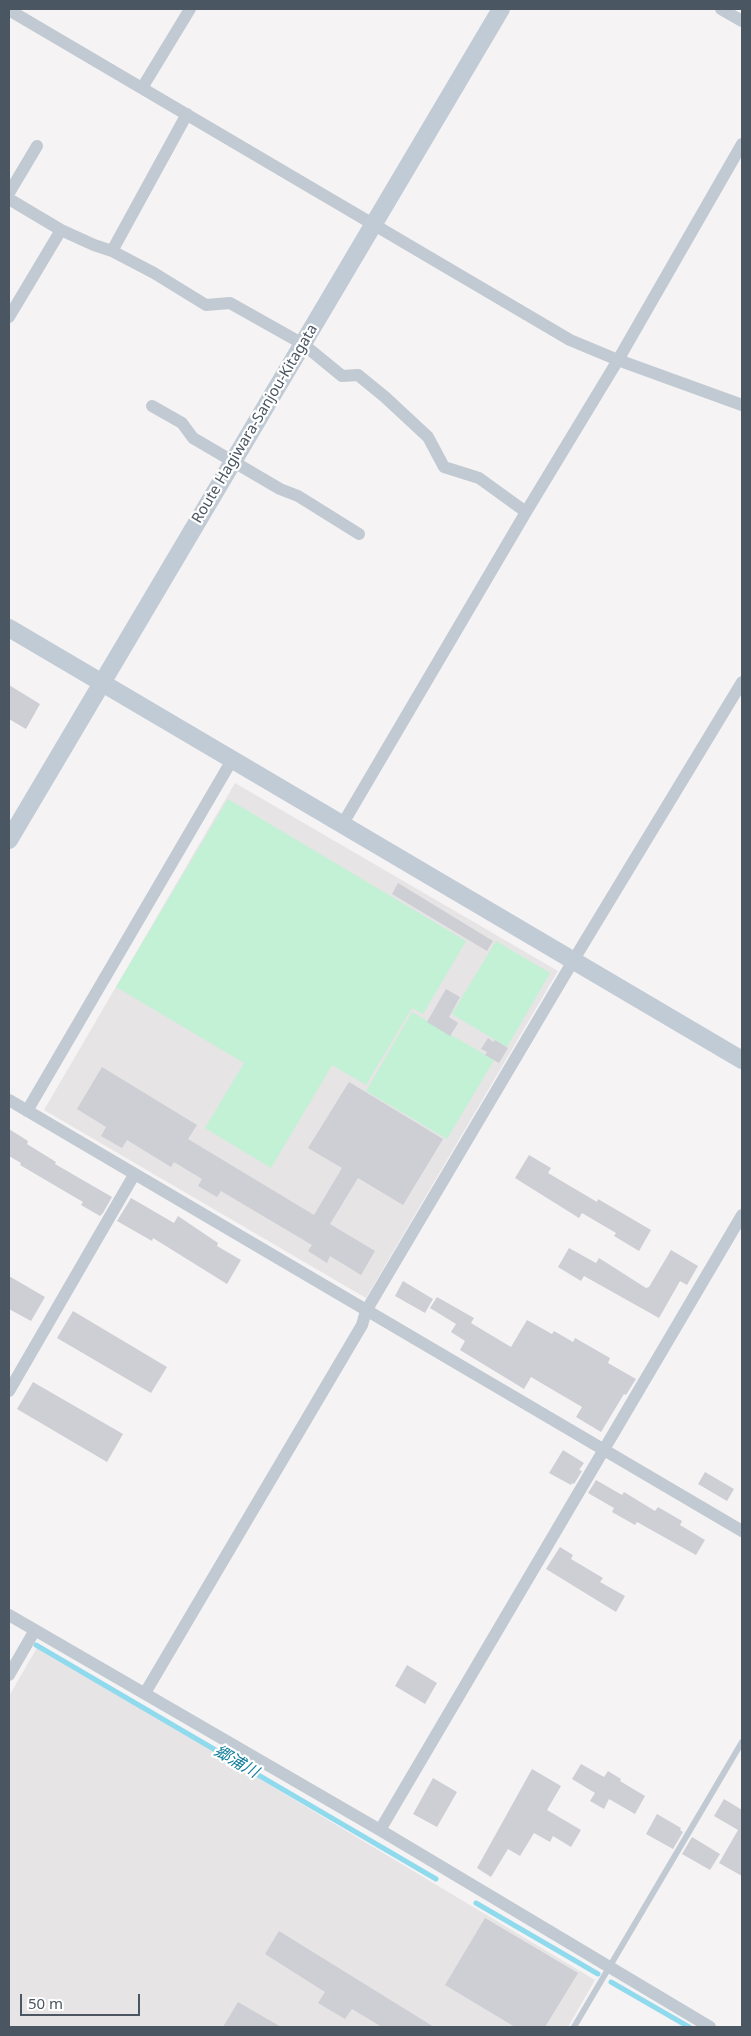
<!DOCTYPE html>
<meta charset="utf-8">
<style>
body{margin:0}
#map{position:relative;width:751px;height:2036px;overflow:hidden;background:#f5f3f3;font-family:"Noto Sans",sans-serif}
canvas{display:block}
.frame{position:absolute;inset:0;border:10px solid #4a5661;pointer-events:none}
.scale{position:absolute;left:20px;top:1994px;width:120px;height:22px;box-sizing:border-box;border:2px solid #4a5661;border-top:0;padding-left:6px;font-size:15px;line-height:18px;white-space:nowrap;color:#4a5661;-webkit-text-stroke:4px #fff;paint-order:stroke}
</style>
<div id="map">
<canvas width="751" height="2036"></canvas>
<div class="frame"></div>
<div class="scale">50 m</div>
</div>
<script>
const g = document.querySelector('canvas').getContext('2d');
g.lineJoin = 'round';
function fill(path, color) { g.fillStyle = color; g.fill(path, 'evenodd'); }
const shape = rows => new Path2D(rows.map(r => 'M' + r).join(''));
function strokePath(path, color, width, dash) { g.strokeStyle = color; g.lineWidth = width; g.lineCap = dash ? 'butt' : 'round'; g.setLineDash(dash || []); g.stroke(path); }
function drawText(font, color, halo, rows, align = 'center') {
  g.font = font + ' "Noto Sans","Noto Sans JP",sans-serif'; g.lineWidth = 4.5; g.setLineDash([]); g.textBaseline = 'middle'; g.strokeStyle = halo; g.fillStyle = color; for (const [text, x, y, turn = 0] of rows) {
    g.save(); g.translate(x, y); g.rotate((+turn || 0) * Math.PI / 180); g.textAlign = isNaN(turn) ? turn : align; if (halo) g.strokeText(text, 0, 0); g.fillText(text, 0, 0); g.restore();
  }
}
fill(shape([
 [235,783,558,971,366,1298,44,1110],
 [38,1646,595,1980,568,2027,9,2027,9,1696]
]), '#e6e4e5');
fill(shape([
 [228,799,466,941,423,1014,412,1008,366,1085,332,1065,271,1168,205,1128,244,1063,116,987],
 [496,941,550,973,507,1047,452,1014],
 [412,1012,494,1060,447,1139,366,1091]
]), '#c3f1d5');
strokePath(shape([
 [36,1645,436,1879],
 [476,1903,598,1974],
 [611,1982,689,2027]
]), '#90daee', 5);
fill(shape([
 [9,685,40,704,26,729,9,719],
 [398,883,493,941,487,951,392,894],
 [446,989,460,997,449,1017,458,1023,450,1036,427,1022],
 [488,1038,493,1042,495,1040,508,1048,499,1063,485,1055,487,1052,481,1049],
 [102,1067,197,1125,188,1139,314,1215,342,1168,308,1148,349,1082,443,1139,403,1205,358,1178,330,1224,375,1251,361,1275,330,1256,327,1263,308,1251,312,1245,221,1191,217,1197,198,1186,202,1179,174,1162,171,1167,127,1140,122,1148,101,1136,106,1127,77,1109],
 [9,1129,28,1141,27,1144,56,1162,55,1164,112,1197,103,1213,100,1216,81,1205,83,1202,20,1165,21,1163,9,1156],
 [529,1155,551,1168,548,1173,597,1202,598,1199,651,1230,639,1251,614,1236,616,1233,582,1213,579,1218,515,1178],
 [131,1198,174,1223,178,1216,218,1243,217,1246,241,1260,227,1284,153,1238,152,1241,117,1221],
 [569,1248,596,1263,599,1258,646,1288,649,1287,671,1250,698,1266,687,1285,680,1281,659,1318,584,1276,581,1281,558,1267],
 [9,1276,45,1297,31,1321,9,1309],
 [403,1281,433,1299,425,1313,395,1296],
 [437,1297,474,1318,471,1323,511,1347,527,1320,552,1334,554,1331,573,1342,575,1338,610,1358,608,1363,636,1379,626,1395,624,1394,601,1432,576,1417,582,1407,531,1377,524,1389,460,1350,465,1341,451,1332,456,1324,430,1308],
 [73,1311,167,1367,151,1393,57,1338],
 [33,1382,123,1434,107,1462,17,1409],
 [563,1450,584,1463,579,1470,582,1471,574,1484,572,1483,571,1485,549,1473],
 [705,1472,734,1489,727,1501,698,1484],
 [596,1480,622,1495,624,1492,655,1511,658,1507,682,1521,680,1525,705,1540,696,1555,637,1522,635,1525,612,1512,614,1508,588,1493],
 [560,1547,573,1555,571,1559,603,1578,600,1582,625,1596,616,1612,546,1569],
 [407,1665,437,1683,425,1704,395,1686],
 [581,1764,604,1777,608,1771,621,1779,620,1781,645,1796,635,1814,609,1799,604,1809,590,1801,595,1793,572,1779],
 [532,1769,561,1786,547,1810,581,1830,571,1847,553,1836,550,1842,534,1833,520,1856,508,1849,491,1877,477,1868],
 [433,1778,457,1792,437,1827,413,1814],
 [724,1799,742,1810,742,1876,719,1863,738,1830,714,1816],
 [657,1814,681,1828,680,1830,683,1832,673,1849,646,1834],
 [692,1837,720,1854,710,1870,682,1854],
 [485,1918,578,1973,545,2027,515,2027,445,1985],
 [279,1931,434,2027,382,2027,352,2009,345,2019,318,2003,325,1992,265,1954],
 [238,2002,281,2027,223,2027]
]), '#cdcfd5');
strokePath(shape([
 [574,2027,742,1742]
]), '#c1cad2', 6);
strokePath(shape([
 [721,9,742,21],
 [9,10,570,340,618,360,742,405],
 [142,88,190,9],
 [9,193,37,146],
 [9,199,61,230,94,245,112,251,187,114],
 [112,251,154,273,206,305,230,303,303,344,342,376,358,375,385,397,428,437,444,467,479,478,526,512],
 [9,317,61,230],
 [152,406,182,423,193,438,280,489,298,496,359,534],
 [342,825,526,512,618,360,742,144],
 [9,1100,742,1531],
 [27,1111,232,760],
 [9,1391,134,1175],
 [9,1615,380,1830,710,2027],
 [9,1675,35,1630],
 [145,1693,362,1325,366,1311,573,961,742,682],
 [380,1830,742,1215]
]), '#c1cad2', 12);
strokePath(shape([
 [9,628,742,1060],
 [9,840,501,9]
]), '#c1cbd6', 18);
drawText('15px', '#4a5661', '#fff', [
 ["Route Hagiwara-Sanjou-Kitagata",255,424,-59]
]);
drawText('italic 16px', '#0c7c9b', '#fff', [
 ["郷浦川",236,1762,30]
]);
</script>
